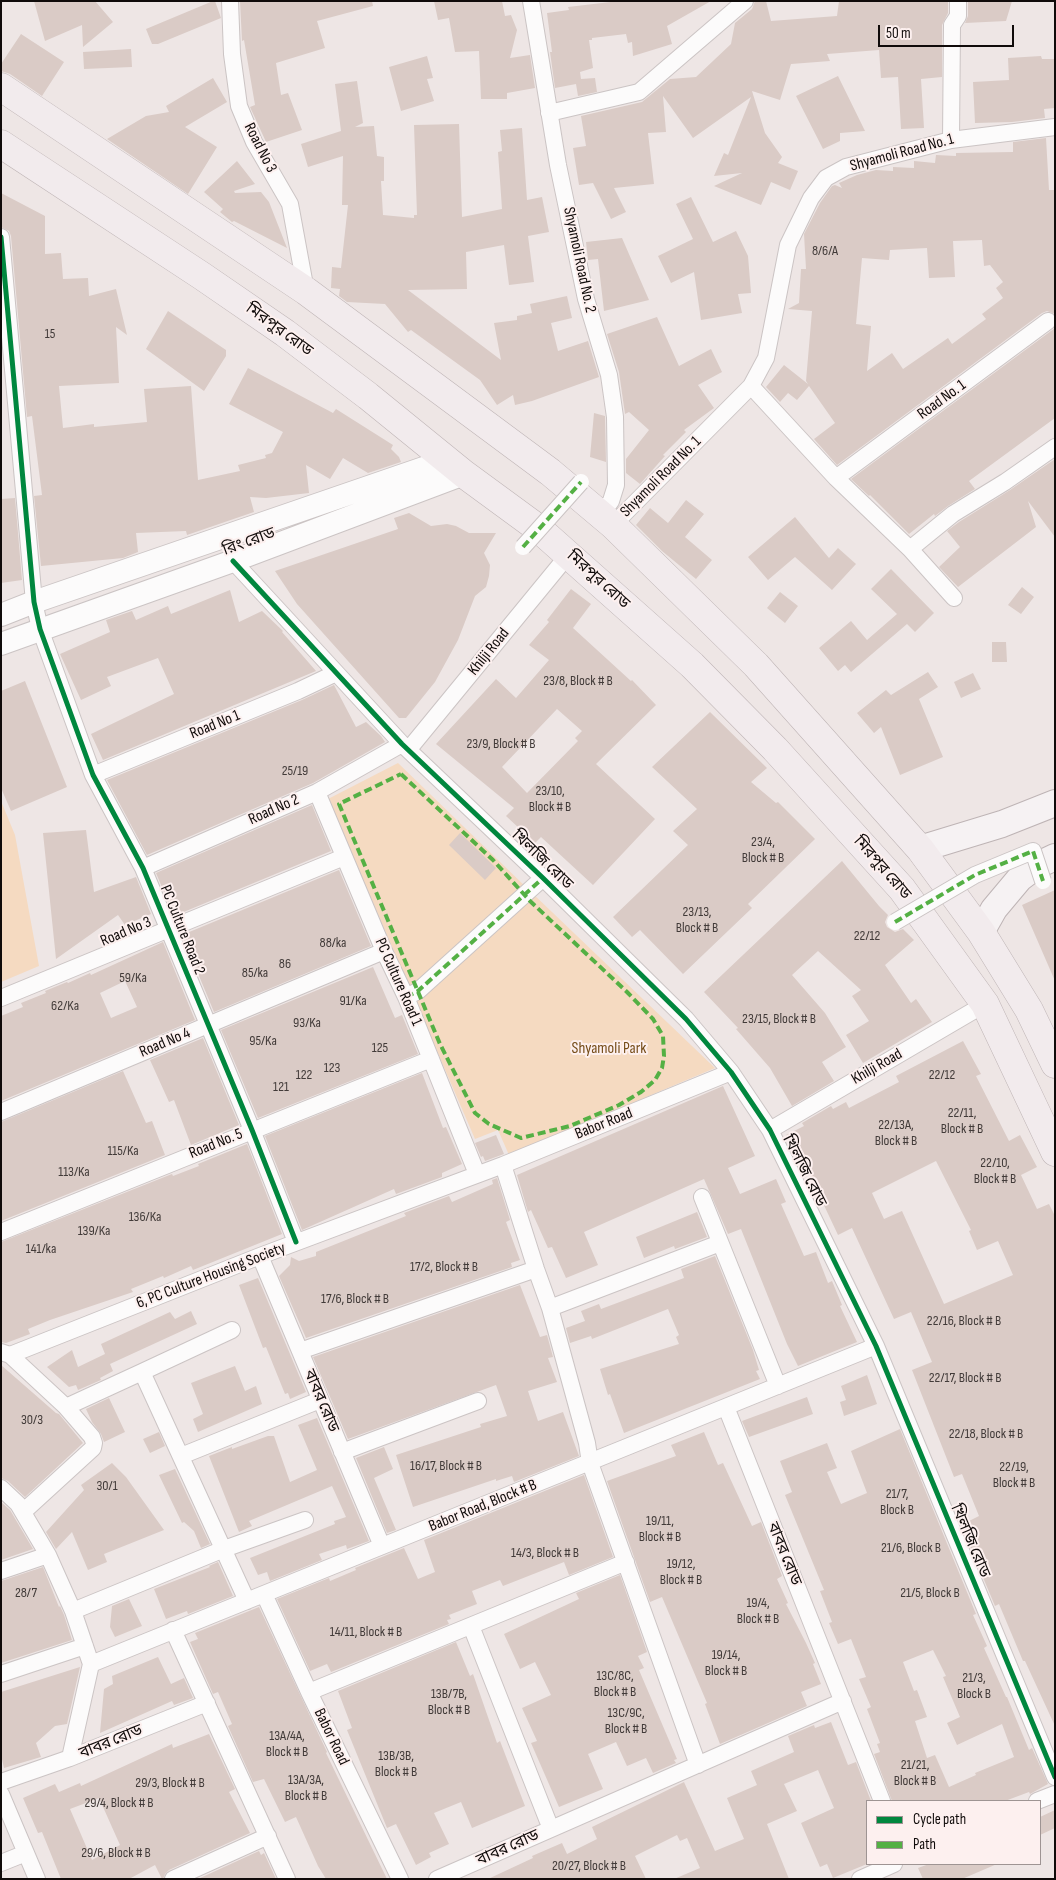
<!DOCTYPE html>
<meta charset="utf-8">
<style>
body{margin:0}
#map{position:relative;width:1056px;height:1880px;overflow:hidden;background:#eee6e5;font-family:"Sofia Sans Condensed",sans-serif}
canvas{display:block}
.frame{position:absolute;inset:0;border:2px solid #100b0a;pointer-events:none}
.legend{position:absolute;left:866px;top:1800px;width:175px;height:65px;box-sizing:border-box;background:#fdf0ef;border:1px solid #9e9493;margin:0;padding:6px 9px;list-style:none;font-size:15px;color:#100b0a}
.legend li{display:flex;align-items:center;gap:10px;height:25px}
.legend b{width:25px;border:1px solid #9e9493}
.scale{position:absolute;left:878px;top:25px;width:136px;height:22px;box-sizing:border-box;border:2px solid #100b0a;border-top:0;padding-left:6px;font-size:15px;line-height:18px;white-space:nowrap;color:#100b0a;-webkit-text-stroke:4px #fdf0ef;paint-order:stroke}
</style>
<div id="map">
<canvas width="1056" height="1880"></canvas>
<div class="frame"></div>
<ul class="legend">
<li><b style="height:6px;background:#00873e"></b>Cycle path</li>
<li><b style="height:6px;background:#54b044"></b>Path</li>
</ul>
<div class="scale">50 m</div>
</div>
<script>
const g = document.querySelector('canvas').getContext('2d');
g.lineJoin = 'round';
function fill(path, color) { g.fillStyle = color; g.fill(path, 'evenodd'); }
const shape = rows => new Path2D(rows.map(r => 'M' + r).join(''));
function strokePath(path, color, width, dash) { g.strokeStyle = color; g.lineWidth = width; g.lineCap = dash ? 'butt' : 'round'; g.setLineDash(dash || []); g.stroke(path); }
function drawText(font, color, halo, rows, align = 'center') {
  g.font = font + ' "Sofia Sans Condensed","Noto Sans Bengali",sans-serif'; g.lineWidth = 4; g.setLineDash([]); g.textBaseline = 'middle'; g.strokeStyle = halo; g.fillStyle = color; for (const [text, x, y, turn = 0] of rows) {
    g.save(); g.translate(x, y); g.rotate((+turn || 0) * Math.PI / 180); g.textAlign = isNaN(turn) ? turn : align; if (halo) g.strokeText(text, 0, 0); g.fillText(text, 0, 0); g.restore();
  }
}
fill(shape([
 [398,763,529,890,715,1068,509,1155,498,1130,475,1139,328,799],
 [1,801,15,835,39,966,1,982]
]), '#f5dac1');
fill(shape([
 [34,1,95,1,113,22,83,47,82,25,45,41],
 [213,1,215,1,221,18,158,44,152,44,146,29],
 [240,1,372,1,373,6,317,21,325,48,276,63,281,95,288,93,302,130,266,142,250,107,255,105,244,40,242,41],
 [434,1,502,1,505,16,511,15,517,30,510,58,530,55,535,88,507,93,507,99,481,99,479,51,455,52,449,18,438,20],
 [619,1,711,1,667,26,672,44,633,56,632,42,628,43,626,34,592,38,592,40,589,40,593,68,580,72,581,79,595,78,597,92,578,96,576,84,555,88,550,52,552,52,547,13,569,10,568,7],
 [755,1,766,1,771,21,837,16,839,1,948,1,948,13,942,25,942,77,921,79,924,128,901,129,898,77,881,78,879,50,827,54,830,61,791,64,780,100,752,91,765,133,782,157,778,163,798,171,790,190,771,182,761,205,714,186,742,173,714,176,724,153,728,155,751,97,693,138,663,96,666,132,648,133,654,184,614,188,626,212,611,219,593,183,579,185,573,148,586,146,581,116,642,102,670,79,696,77,731,44,735,23,752,9],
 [968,1,1012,1,1006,21,965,23,968,16],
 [21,34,64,62,42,96,10,74,1,71,1,64],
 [131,49,132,67,84,69,83,52],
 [427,56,433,78,427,79,434,101,401,111,389,67],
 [1041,56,1042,59,1055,59,1055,108,1044,109,1045,118,1012,122,975,123,973,82,1009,80,1008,58],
 [838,76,865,131,840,133,840,141,823,149,796,96],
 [213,78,227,102,185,127,217,147,188,194,107,139,146,116,169,112,166,106],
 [357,81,363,123,355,127,374,126,377,156,384,157,384,181,381,181,383,215,414,218,414,215,417,215,414,125,459,124,462,217,502,209,498,152,502,151,500,130,522,128,527,200,542,197,549,232,528,236,534,282,509,285,504,245,466,252,467,289,408,290,501,360,494,323,517,320,517,316,532,313,530,304,567,296,572,318,551,323,558,351,588,341,599,377,532,401,515,405,513,395,497,405,480,380,411,330,408,332,385,304,347,302,339,296,340,289,331,288,332,267,341,268,348,205,342,205,343,156,308,167,301,144,341,131,335,84],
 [1046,138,1049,190,1055,190,1055,314,1047,311,1042,313,837,465,814,439,835,423,809,386,797,400,788,393,780,402,766,387,784,365,808,384,806,381,812,311,788,309,799,303,801,269,806,269,804,234,820,203,832,186,835,185,842,188,839,183,857,175,876,170,893,171,893,167,914,168,914,161,935,163,936,155,956,156,956,153,1013,152,1013,142],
 [982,240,984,266,990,265,1003,282,996,288,1003,298,982,314,986,319,952,344,948,338,903,369,892,353,867,371,871,326,856,324,862,258,889,260,890,250,927,248,929,278,955,277,953,241],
 [237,161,255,184,234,191,235,193,261,192,269,202,287,248,234,221,232,222,220,212,223,209,204,192],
 [1,193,45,216,45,254,61,253,63,279,88,278,89,296,116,289,127,335,116,327,119,383,59,386,63,428,94,424,94,427,147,422,144,389,191,386,198,480,240,471,238,465,266,458,265,455,272,453,283,432,229,404,248,368,333,413,336,409,393,445,391,449,399,457,401,462,368,473,343,458,330,479,306,465,309,493,266,498,250,497,254,512,187,535,186,531,136,533,138,552,123,558,41,566,34,496,42,495,32,416,27,417,11,236,9,231,1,227],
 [691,197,713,242,736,231,748,256,751,293,738,294,742,313,701,320,694,272,671,283,658,256,693,239,676,204],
 [622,238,649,300,604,311,598,259,588,260,586,242],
 [168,311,226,350,226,356,204,391,146,349],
 [657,317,679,366,711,349,722,372,698,385,714,408,684,430,686,432,663,455,665,456,640,484,626,473,626,459,649,430,629,412,625,414,619,372,607,334],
 [1055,328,1055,418,969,481,975,489,948,506,935,516,934,514,909,534,870,495,869,496,851,479],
 [594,413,605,416,606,462,590,457],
 [1055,459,1055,537,1028,501,1036,527,958,587,939,567,960,547,947,531,959,522,1010,490],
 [15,498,22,580,1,583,1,499],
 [686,500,704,514,685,537,712,560,696,579,662,551,636,525,650,508,668,523],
 [409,513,431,526,447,524,456,526,469,533,496,533,484,553,490,565,489,576,486,587,475,596,458,640,435,682,406,718,399,718,297,604,275,571,398,529,394,518],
 [795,517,829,558,838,548,856,564,832,590,795,557,768,580,748,557],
 [891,569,934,613,915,632,907,624,851,672,845,665,838,671,819,648,851,621,867,640,897,614,871,589],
 [1022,587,1034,597,1021,614,1008,605],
 [571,589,591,604,573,628,631,681,632,680,656,705,596,764,655,819,593,885,541,837,535,843,506,816,514,808,436,744,496,679,516,698,549,660,529,645,549,622,547,620],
 [557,709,582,731,575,738,578,741,527,793,502,767],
 [230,590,239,622,262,611,283,631,282,632,316,671,103,760,91,734,174,694,158,658,107,677,111,686,81,700,60,654,110,632,106,620,132,611,136,620,168,606,171,614],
 [780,592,798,606,785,623,767,608],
 [992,642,1006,642,1007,662,992,662],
 [928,672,938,687,919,699,943,757,900,775,881,727,874,733,857,713,886,690,891,695],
 [973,673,981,689,961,698,954,682],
 [25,681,67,787,11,811,1,788,1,691],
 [334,685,356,727,366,722,381,736,385,742,313,783,147,855,107,780,302,700],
 [710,712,767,768,751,782,776,803,778,802,815,839,748,904,752,908,683,974,640,930,632,937,613,917,688,845,673,831,697,809,652,767],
 [312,805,331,851,174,916,156,873],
 [86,830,94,892,136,877,151,914,125,925,118,915,56,959,43,833],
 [460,833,496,868,485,880,449,845],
 [842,861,879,906,888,915,885,922,887,927,895,932,903,929,914,940,885,965,911,1003,916,999,932,1022,863,1063,846,1035,869,1021,852,996,861,990,818,951,792,975,825,1013,846,1047,822,1062,834,1081,792,1106,770,1068,736,1029,738,1028,704,992],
 [339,870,371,946,214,1012,182,935],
 [1055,890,1055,981,1022,905],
 [163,942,195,1020,1,1101,1,1016,23,1007,21,1003,46,993,45,991,67,982,68,983,90,973,91,975],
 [125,981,137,1007,111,1018,100,993],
 [373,967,395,1018,402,1015,418,1054,258,1118,221,1030],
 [203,1038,239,1125,191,1145,174,1100,169,1102,150,1060],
 [963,1041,981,1074,976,1076,1009,1141,1020,1135,1037,1167,1021,1175,1037,1209,1049,1204,1055,1216,1055,1726,1025,1661,1023,1661,999,1604,995,1606,961,1525,979,1516,962,1474,954,1477,912,1370,932,1362,911,1312,894,1319,852,1228,838,1235,796,1146,792,1148,786,1135,804,1126,802,1123,831,1106,833,1109,846,1102,849,1108,899,1082,896,1076],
 [936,1161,971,1230,969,1231,977,1250,998,1241,1013,1275,944,1304,902,1211,884,1219,872,1193],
 [123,1071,146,1123,152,1121,165,1155,1,1221,1,1122],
 [422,1073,443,1128,446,1127,462,1164,442,1173,442,1177,396,1194,394,1189,302,1230,265,1136],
 [723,1086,755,1156,728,1168,740,1194,776,1179,786,1202,781,1204,804,1256,816,1252,828,1283,832,1281,842,1305,840,1306,857,1342,798,1366,787,1344,741,1229,728,1234,704,1179,584,1232,598,1265,566,1278,552,1247,548,1248,531,1210,528,1212,517,1175],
 [496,1135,504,1154,485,1161,483,1156,481,1157,475,1143],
 [247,1144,282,1234,193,1270,191,1266,164,1278,163,1276,131,1289,133,1292,50,1320,28,1329,30,1334,6,1343,1,1342,1,1242,172,1174,173,1176,199,1166,198,1164],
 [497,1178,510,1220,506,1222,520,1260,511,1263,512,1267,306,1338,279,1276,290,1265,291,1257,299,1261,316,1256,316,1252,406,1216,404,1213,449,1196,452,1202,493,1184,492,1180],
 [697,1212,707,1237,675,1249,674,1246,644,1258,636,1237],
 [715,1256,753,1350,759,1370,756,1371,760,1379,624,1433,610,1394,608,1395,600,1369,679,1344,676,1337,679,1335,668,1309,592,1339,591,1336,570,1343,566,1328,585,1321,581,1311,599,1304,601,1309,684,1278,681,1269],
 [258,1278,306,1392,290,1399,288,1393,285,1394,266,1347,263,1348,239,1285],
 [520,1285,540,1337,547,1335,553,1357,548,1358,557,1382,528,1391,538,1421,563,1412,579,1456,514,1482,512,1476,496,1481,496,1479,413,1507,396,1455,481,1427,480,1424,507,1416,496,1385,348,1439,313,1357],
 [191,1311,197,1324,110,1364,113,1371,100,1378,101,1380,78,1390,76,1385,69,1387,47,1367,72,1350,78,1367,105,1354,101,1344,170,1312,175,1319],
 [1,1365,56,1413,59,1414,83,1443,25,1497,8,1481,1,1478],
 [235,1366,245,1391,256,1386,262,1404,198,1432,193,1419,203,1414,191,1383],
 [867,1375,877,1404,844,1416,840,1402,846,1400,841,1386],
 [807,1397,813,1414,749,1437,742,1421],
 [109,1398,125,1432,104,1442,101,1434,92,1422,86,1409],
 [317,1418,369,1541,347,1549,346,1545,319,1554,322,1560,270,1581,267,1572,258,1575,250,1558,335,1524,334,1521,346,1517,332,1486,249,1521,252,1526,239,1532,209,1456,232,1447,232,1449,268,1436,274,1436,290,1482,317,1470,298,1425],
 [900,1429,976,1614,973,1615,987,1646,984,1648,1006,1697,1007,1697,1029,1750,1032,1748,1048,1784,1030,1794,1029,1792,1005,1801,892,1801,874,1754,880,1752,877,1744,880,1743,867,1709,871,1707,859,1679,866,1677,851,1639,838,1644,829,1623,832,1622,820,1591,824,1590,785,1495,792,1492,780,1461,827,1443,837,1468,827,1472,841,1504,867,1493,851,1451],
 [933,1650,946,1676,943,1677,960,1717,947,1723,957,1745,1002,1724,1014,1757,975,1773,976,1775,949,1787,935,1755,927,1758,915,1721,927,1717,917,1690,914,1691,903,1662],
 [159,1432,165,1446,150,1453,143,1439],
 [704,1432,718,1465,723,1463,752,1526,761,1522,782,1576,777,1579,788,1603,786,1604,806,1643,815,1663,813,1664,821,1684,801,1692,807,1706,720,1744,705,1704,707,1703,662,1597,650,1602,607,1481,676,1456,671,1445],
 [384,1447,393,1469,374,1478,396,1530,387,1533,356,1458],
 [112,1463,126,1477,164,1530,104,1554,107,1562,88,1570,72,1532,56,1549,46,1532,84,1490,81,1485],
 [175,1469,210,1544,201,1548,194,1531,184,1522,182,1523,159,1475],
 [584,1475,613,1557,569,1575,564,1562,503,1586,500,1580,472,1591,477,1604,449,1615,451,1619,447,1620,449,1624,331,1672,327,1664,310,1671,277,1599,329,1578,330,1581,356,1570,355,1568,404,1548,418,1579,435,1572,424,1540],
 [1,1502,10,1510,33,1549,1,1560],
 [218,1562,233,1596,188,1614,187,1611,166,1619,154,1589,210,1567,209,1566],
 [43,1567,59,1607,60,1606,64,1615,72,1640,1,1663,1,1581],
 [620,1575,647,1652,638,1656,644,1668,639,1670,677,1759,674,1760,676,1763,653,1773,646,1758,627,1766,616,1742,588,1754,603,1789,559,1807,531,1743,537,1741,522,1708,551,1695,535,1662,520,1669,504,1634,579,1599,576,1593],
 [129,1599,142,1626,115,1637,110,1627,112,1606],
 [259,1607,327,1752,326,1753,387,1879,326,1879,318,1866,296,1817,285,1822,264,1779,253,1782,228,1726,232,1724,218,1692,213,1694,190,1642,198,1639,195,1633],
 [456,1642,470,1676,473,1674,497,1743,500,1741,525,1806,472,1828,461,1802,434,1813,449,1844,429,1853,431,1857,416,1865,396,1824,387,1828,347,1730,352,1728,338,1691],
 [158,1657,171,1684,184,1678,193,1698,174,1705,172,1701,100,1733,104,1689,113,1684,112,1676],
 [80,1667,67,1724,55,1726,36,1743,41,1757,4,1768,1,1755,1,1692],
 [831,1722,848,1765,856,1762,871,1801,867,1801,867,1864,833,1878,827,1864,820,1867,801,1823,834,1808,818,1770,784,1784,797,1811,767,1824,789,1879,674,1879,700,1868,687,1838,680,1841,677,1835,635,1856,646,1879,488,1879,533,1858,532,1856,562,1843,567,1854,597,1839,592,1827,684,1782,715,1851,744,1839,727,1798,757,1785,751,1771,794,1752,788,1736,814,1725,815,1728],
 [209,1734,235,1789,229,1792,250,1833,169,1870,165,1874,163,1879,162,1879,155,1865,129,1879,61,1879,42,1832,38,1833,23,1798,55,1784,59,1792,80,1783,81,1786,172,1744,173,1748],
 [99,1798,120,1845,92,1860,70,1809],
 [1055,1810,1055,1828,1040,1835,1040,1817],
 [259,1851,261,1855,264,1853,276,1879,198,1879],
 [929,1864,997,1864,962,1879,923,1879,918,1868]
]), '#dacbc6');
const street = shape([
 [230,1,232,54,239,106,254,142,290,204,306,291],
 [531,1,558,165,586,299,609,375,615,417,616,485,611,501,601,515],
 [549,113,639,92,745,1],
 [951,140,952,25,958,16,958,1],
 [1,237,34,602,40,629,93,775,143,868,252,1130,296,1242],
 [836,478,1048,321],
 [613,525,751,386],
 [910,549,953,514,1005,482,1055,447],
 [233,561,402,744,543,878,686,1019,731,1072,770,1130,876,1346,1055,1777],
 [954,598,910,549,836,478,751,386,766,358,788,245,811,198,826,178,846,167,951,140,1055,127],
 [409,749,569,554],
 [93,775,298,691,336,673],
 [317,792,384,951,406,997,477,1174],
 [143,868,317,792,402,744],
 [406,997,418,991,543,878],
 [1,998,344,857],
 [1,1112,384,951],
 [770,1130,985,1004],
 [503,1165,536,1269,550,1308,587,1443,590,1463,698,1765],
 [702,1197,778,1386],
 [1,1232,431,1059],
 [260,1256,382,1546],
 [550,1308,720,1243],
 [300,1351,536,1269],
 [1,1352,10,1355,260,1256,503,1165,731,1072],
 [10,1355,66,1407,142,1372,247,1601],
 [142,1372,232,1330],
 [726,1407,882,1801],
 [342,1452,478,1401],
 [181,1456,320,1400],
 [1,1488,18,1504,48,1555,73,1611,91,1664,70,1758,1,1782],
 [23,1512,93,1448,94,1443,92,1437,66,1407],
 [1,1571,48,1555],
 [264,1594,309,1692,400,1879],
 [73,1611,224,1549,305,1520],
 [471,1626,551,1829],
 [173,1630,287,1879],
 [91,1664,876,1346],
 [1,1674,85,1646],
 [309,1692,626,1562],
 [70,1758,207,1703],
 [1,1794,37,1879],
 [1037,1801,1055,1794],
 [1,1863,26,1853],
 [173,1879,268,1836],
 [437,1879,843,1701],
 [860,1879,894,1864]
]);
const secondary = shape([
 [1,615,34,602,447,460],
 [1,644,233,561,464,474]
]);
const primary = shape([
 [920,849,1002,824,1055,803],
 [981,932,994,909,1020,878,1036,866,1055,857]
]);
const highway = shape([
 [1,87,306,291,550,472,613,525,756,665,920,849,981,932,1029,1010,1055,1064],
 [1,144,202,276,285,333,368,396,464,474,539,529,692,665,775,749,902,889,985,1004,1055,1152]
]);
strokePath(street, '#cbc4c4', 18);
strokePath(secondary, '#cbc4c4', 24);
strokePath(primary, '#beb4b5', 28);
strokePath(highway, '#beb4b5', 29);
strokePath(street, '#fcfbfb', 16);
strokePath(secondary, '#fcfbfb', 22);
strokePath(primary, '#f6f2f3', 26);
strokePath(highway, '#f2ebed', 28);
const streetBridge = shape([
 [523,547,581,482],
 [895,922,975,875,1033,851,1043,881]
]);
strokePath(streetBridge, '#cbc4c4', 18, []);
strokePath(streetBridge, '#fcfbfb', 16);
strokePath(shape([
 [523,547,581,482],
 [401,774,493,860,530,901,627,992,653,1019,663,1036,664,1056,662,1068,655,1080,641,1092,619,1105,570,1126,521,1138,489,1124,475,1113,440,1044,339,804,401,774],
 [895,922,975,875,1033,851,1043,881],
 [406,997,418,991,543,878]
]), '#54b044', 4, [8, 4]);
strokePath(shape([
 [1,237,34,602,40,629,93,775,143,868,252,1130,296,1242],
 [233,561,402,744,543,878,686,1019,731,1072,770,1130,876,1346,1055,1777]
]), '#00873e', 5);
drawText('14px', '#423b39', null, [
 ["8/6/A",825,251],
 ["15",50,334],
 ["23/8, Block # B",578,681],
 ["23/9, Block # B",501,744],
 ["25/19",295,771],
 ["23/10,",550,791],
 ["Block # B",550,807],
 ["23/4,",763,842],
 ["Block # B",763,858],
 ["23/13,",697,912],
 ["Block # B",697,928],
 ["22/12",867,936],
 ["88/ka",333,943],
 ["86",285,964],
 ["85/ka",255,973],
 ["59/Ka",133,978],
 ["91/Ka",353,1001],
 ["62/Ka",65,1006],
 ["23/15, Block # B",779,1019],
 ["93/Ka",307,1023],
 ["95/Ka",263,1041],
 ["125",380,1048],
 ["123",332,1068],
 ["122",304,1075],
 ["22/12",942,1075],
 ["121",281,1087],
 ["22/11,",962,1113],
 ["Block # B",962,1129],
 ["22/13A,",896,1125],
 ["Block # B",896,1141],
 ["115/Ka",123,1151],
 ["22/10,",995,1163],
 ["Block # B",995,1179],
 ["113/Ka",74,1172],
 ["136/Ka",145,1217],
 ["139/Ka",94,1231],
 ["141/ka",41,1249],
 ["17/2, Block # B",444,1267],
 ["17/6, Block # B",355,1299],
 ["22/16, Block # B",964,1321],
 ["22/17, Block # B",965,1378],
 ["30/3",32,1420],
 ["22/18, Block # B",986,1434],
 ["16/17, Block # B",446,1466],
 ["22/19,",1014,1467],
 ["Block # B",1014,1483],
 ["30/1",107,1486],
 ["21/7,",897,1494],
 ["Block B",897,1510],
 ["19/11,",660,1521],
 ["Block # B",660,1537],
 ["21/6, Block B",911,1548],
 ["14/3, Block # B",545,1553],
 ["19/12,",681,1564],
 ["Block # B",681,1580],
 ["28/7",26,1593],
 ["21/5, Block B",930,1593],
 ["19/4,",758,1603],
 ["Block # B",758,1619],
 ["14/11, Block # B",366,1632],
 ["19/14,",726,1655],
 ["Block # B",726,1671],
 ["13C/8C,",615,1676],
 ["Block # B",615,1692],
 ["21/3,",974,1678],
 ["Block B",974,1694],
 ["13B/7B,",449,1694],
 ["Block # B",449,1710],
 ["13C/9C,",626,1713],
 ["Block # B",626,1729],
 ["13A/4A,",287,1736],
 ["Block # B",287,1752],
 ["13B/3B,",396,1756],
 ["Block # B",396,1772],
 ["21/21,",915,1765],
 ["Block # B",915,1781],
 ["13A/3A,",306,1780],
 ["Block # B",306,1796],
 ["29/3, Block # B",170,1783],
 ["29/4, Block # B",119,1803],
 ["29/6, Block # B",116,1853],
 ["20/27, Block # B",589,1866]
]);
drawText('16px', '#100b0a', '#fdf0ef', [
 ["Road No 3",260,148,63],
 ["Shyamoli Road No. 1",902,153,-15],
 ["Shyamoli Road No. 2",579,260,78],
 ["মিরপুর রোড",279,330,36],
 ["Road No. 1",942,400,-36],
 ["Shyamoli Road No. 1",661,477,-45],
 ["রিং রোড",249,542,-20],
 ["মিরপুর রোড",598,580,42],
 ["Khilji Road",489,652,-51],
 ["Road No 1",215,725,-22],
 ["Road No 2",274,810,-24],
 ["খিলজি রোড",542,860,44],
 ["মিরপুর রোড",882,868,49],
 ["PC Culture Road 2",182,930,68],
 ["Road No 3",126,932,-23],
 ["PC Culture Road 1",398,982,66],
 ["Road No 4",165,1043,-23],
 ["Khilji Road",877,1067,-30],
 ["Babor Road",604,1124,-22],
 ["Road No. 5",216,1144,-22],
 ["খিলজি রোড",804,1171,63],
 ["6, PC Culture Housing Society",211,1276,-21],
 ["বাবর রোড",321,1401,67],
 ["Babor Road, Block # B",483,1506,-22],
 ["খিলজি রোড",970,1541,67],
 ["বাবর রোড",784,1554,68],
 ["Babor Road",331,1737,64],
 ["বাবর রোড",111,1742,-22],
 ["বাবর রোড",508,1848,-24]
]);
drawText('16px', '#754c18', '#fdf0ef', [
 ["Shyamoli Park",609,1049]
]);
</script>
